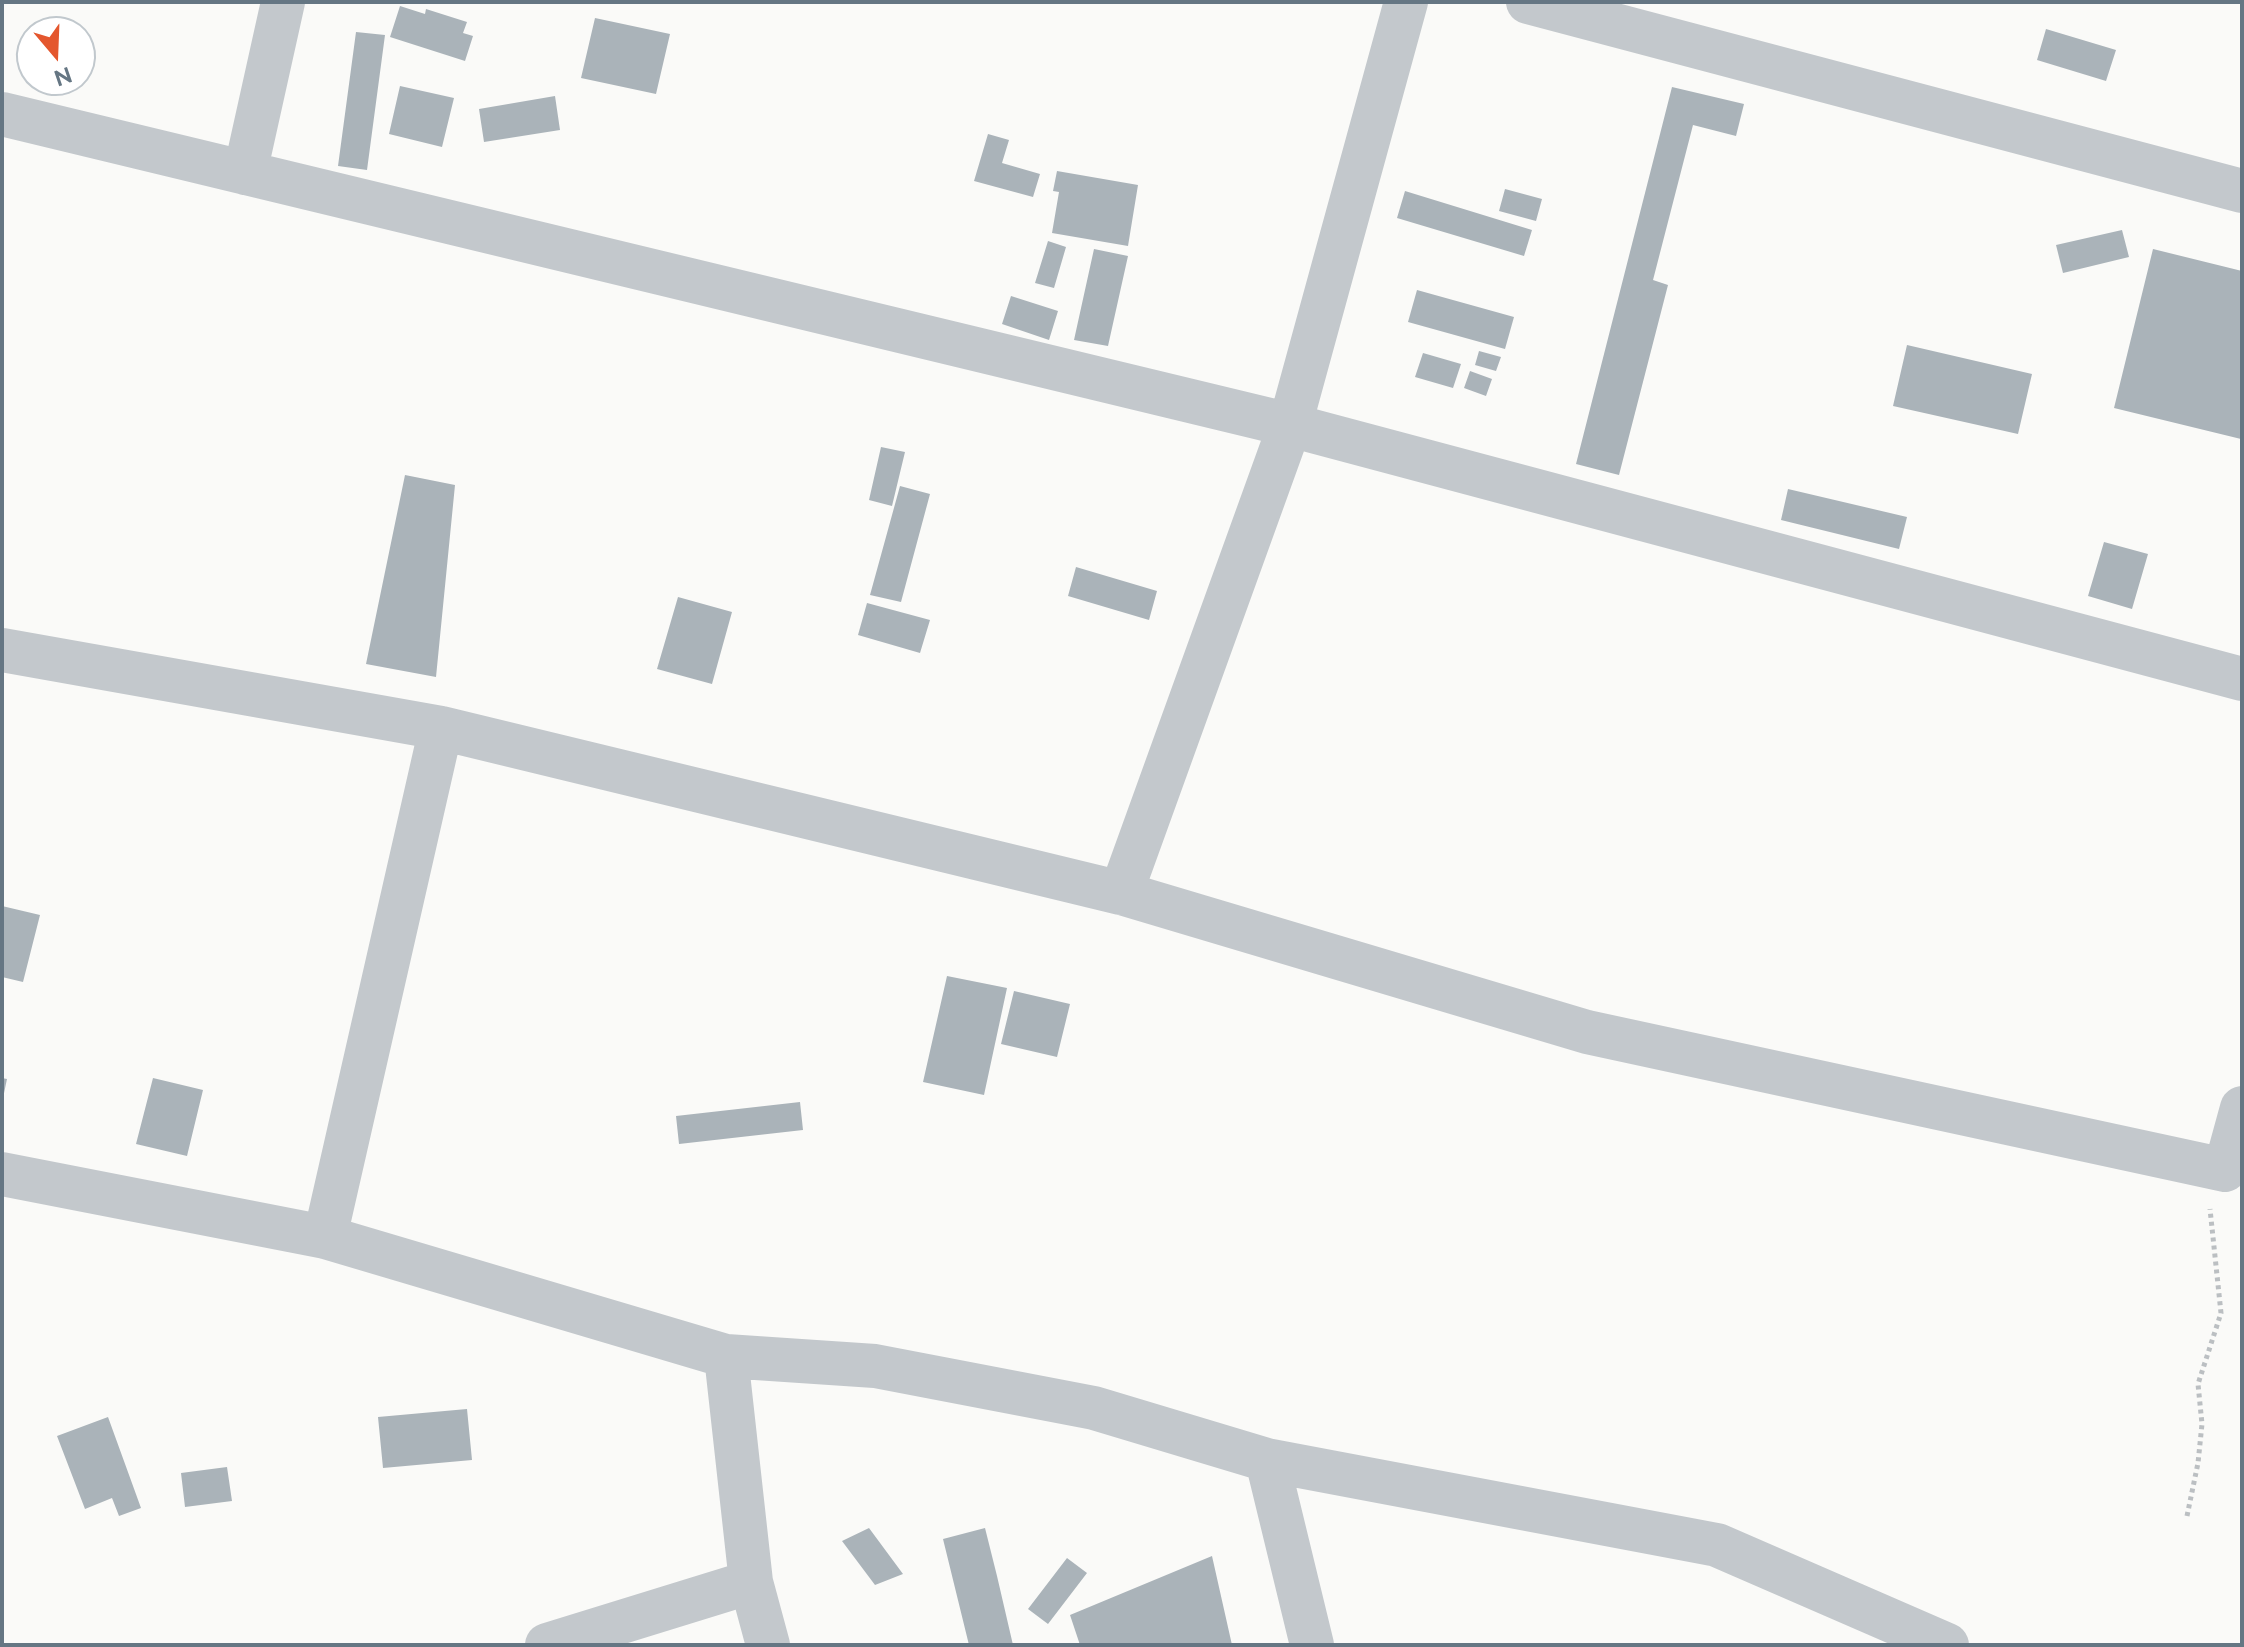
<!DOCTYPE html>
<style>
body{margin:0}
#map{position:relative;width:2244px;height:1647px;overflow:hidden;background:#fafaf8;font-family:Raleway,sans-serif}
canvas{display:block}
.frame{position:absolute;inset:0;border:4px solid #657683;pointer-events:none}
.north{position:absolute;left:16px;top:16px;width:80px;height:80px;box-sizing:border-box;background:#fff;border:2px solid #c1c8cd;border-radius:50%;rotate:161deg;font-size:22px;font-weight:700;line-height:32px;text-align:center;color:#657683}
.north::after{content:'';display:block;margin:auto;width:28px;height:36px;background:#e4572e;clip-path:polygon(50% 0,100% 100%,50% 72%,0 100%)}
</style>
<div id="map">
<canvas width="2244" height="1647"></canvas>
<div class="frame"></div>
<div class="north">N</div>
</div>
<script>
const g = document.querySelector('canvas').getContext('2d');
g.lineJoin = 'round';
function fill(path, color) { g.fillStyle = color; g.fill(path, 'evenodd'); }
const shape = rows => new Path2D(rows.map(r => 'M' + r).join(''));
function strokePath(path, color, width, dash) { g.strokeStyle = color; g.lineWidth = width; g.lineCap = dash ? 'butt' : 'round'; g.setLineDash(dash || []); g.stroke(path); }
fill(shape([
 [400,6,425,14,426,9,467,22,463,33,473,36,465,61,390,37],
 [595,18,670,34,656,94,581,78],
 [2046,29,2116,50,2106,81,2037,60],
 [356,32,385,35,367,170,338,166],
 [400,86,454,98,442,147,389,134],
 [1672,87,1744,104,1736,136,1693,125,1653,280,1668,285,1619,475,1576,464],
 [555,96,560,130,484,142,479,109],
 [988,134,1009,140,1002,163,1040,174,1033,197,974,181],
 [1057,171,1138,185,1128,246,1052,233,1059,192,1053,191],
 [1505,189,1542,199,1536,221,1499,211],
 [1405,191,1532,230,1524,256,1397,218],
 [2122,230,2129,257,2063,273,2056,245],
 [1048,241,1066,247,1054,288,1035,283],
 [1094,249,1128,256,1108,346,1074,340],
 [2153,249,2242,271,2241,439,2114,408],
 [1417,290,1514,317,1505,349,1408,322],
 [1011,296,1058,311,1049,340,1002,324],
 [1907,345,2032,374,2018,434,1893,406],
 [1479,351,1501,357,1496,371,1475,365],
 [1423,353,1461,364,1453,388,1415,377],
 [1470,371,1492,379,1486,396,1464,388],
 [881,447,905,452,892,506,869,500],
 [405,475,455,485,436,677,366,664],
 [900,486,930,494,901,602,870,595],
 [1788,489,1907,517,1899,549,1781,520],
 [2104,542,2148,554,2132,609,2088,596],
 [1076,567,1157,591,1149,620,1068,596],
 [678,597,732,612,712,684,657,669],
 [867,603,930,620,920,653,858,635],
 [2,906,40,915,23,982,2,977],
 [947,976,1007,988,984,1095,923,1082],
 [1014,991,1070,1004,1057,1057,1001,1044],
 [2,1078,7,1079,3,1098,2,1098],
 [153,1078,203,1090,187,1156,136,1144],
 [800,1102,803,1130,679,1144,676,1116],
 [467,1409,472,1460,383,1468,378,1417],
 [108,1417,141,1508,119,1516,112,1498,85,1509,57,1436],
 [227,1467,232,1501,185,1507,181,1473],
 [869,1528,903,1574,875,1585,842,1541],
 [985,1528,997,1576,1013,1645,969,1645,943,1539],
 [1212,1556,1232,1645,1080,1645,1070,1615],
 [1067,1558,1087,1573,1048,1624,1028,1609]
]), '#aab3b9');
strokePath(shape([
 [2187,1516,2198,1463,2202,1424,2198,1384,2221,1313,2210,1209]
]), '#bbbfc2', 5, [4, 4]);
strokePath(shape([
 [1528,2,2242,191],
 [2,114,1290,425,2242,679],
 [245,173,283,2],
 [2,650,441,728,1121,893,1587,1032,2225,1170,2242,1108],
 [1121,893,1290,425,1406,2],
 [2,1174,325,1237,726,1356,875,1366,1094,1408,1267,1460,1717,1545,1947,1645],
 [325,1237,441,728],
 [726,1356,751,1582,768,1645],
 [1267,1460,1312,1645],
 [547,1645,751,1582]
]), '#c3c8cc', 44);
</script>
